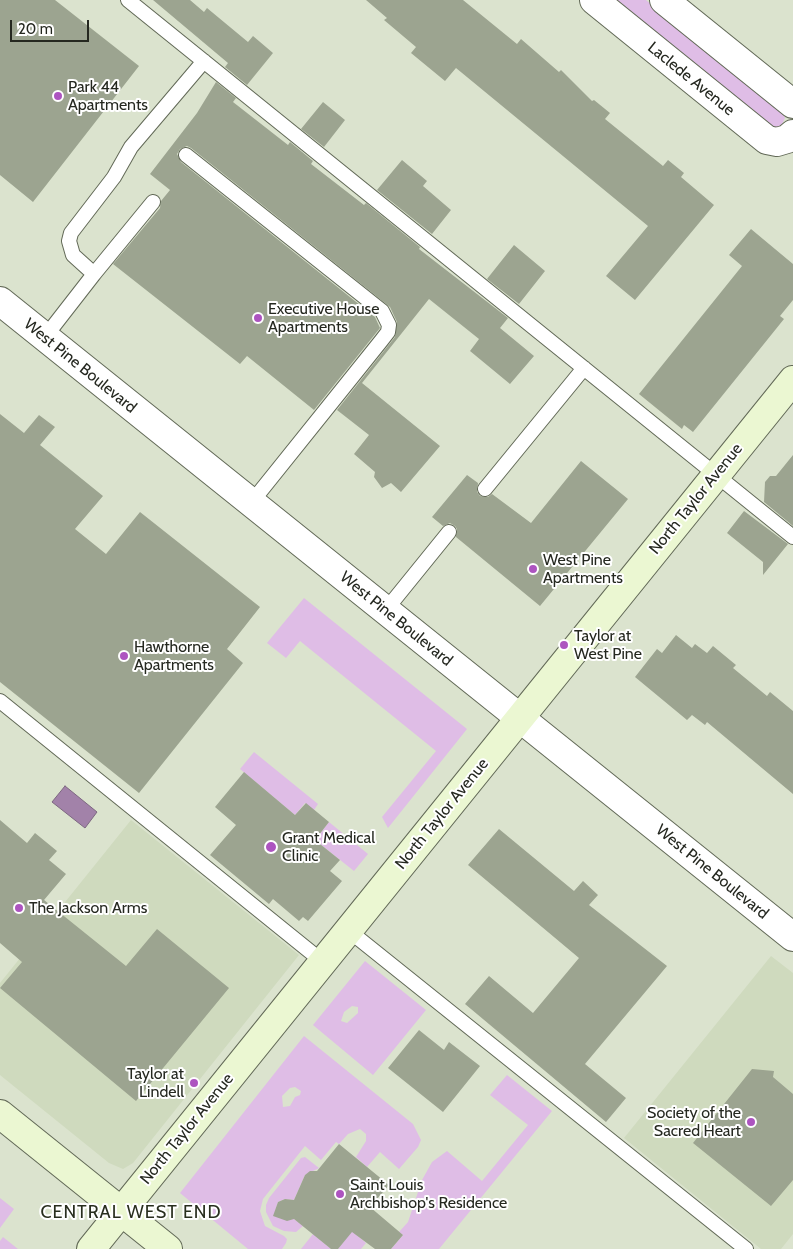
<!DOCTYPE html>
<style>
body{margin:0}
#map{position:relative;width:793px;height:1249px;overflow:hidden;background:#dbe3ce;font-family:Cabin,sans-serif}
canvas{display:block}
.scale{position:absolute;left:10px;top:20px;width:79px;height:22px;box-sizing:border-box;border:2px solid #252820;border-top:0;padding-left:6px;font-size:15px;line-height:18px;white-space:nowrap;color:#252820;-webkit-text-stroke:4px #fff;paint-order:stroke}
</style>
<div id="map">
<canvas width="793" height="1249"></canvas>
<div class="scale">20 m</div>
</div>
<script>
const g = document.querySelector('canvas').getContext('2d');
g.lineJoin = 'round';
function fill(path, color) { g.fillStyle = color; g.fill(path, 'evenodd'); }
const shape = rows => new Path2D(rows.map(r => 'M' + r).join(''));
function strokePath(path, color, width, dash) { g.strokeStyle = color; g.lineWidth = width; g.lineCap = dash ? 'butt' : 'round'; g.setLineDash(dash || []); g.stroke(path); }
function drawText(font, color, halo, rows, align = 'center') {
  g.font = font + ' Cabin,sans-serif'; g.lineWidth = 4; g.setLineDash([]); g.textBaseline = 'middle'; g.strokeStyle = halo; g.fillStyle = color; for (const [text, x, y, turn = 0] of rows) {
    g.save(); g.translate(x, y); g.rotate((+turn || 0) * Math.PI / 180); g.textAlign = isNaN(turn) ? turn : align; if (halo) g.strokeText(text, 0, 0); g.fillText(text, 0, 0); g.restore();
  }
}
fill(shape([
 [131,820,299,955,133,1163,123,1169,109,1163,0,1075,0,983],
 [771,956,793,973,793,1234,781,1249,761,1249,624,1138]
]), '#cfdabe');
fill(shape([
 [609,0,646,0,780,108,785,118,782,124,777,128,771,128],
 [304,598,467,729,388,828,382,817,436,751,300,641,286,658,267,643],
 [254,752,318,804,314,810,305,803,295,815,240,769],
 [329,822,368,854,354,871,315,840],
 [365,961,426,1010,373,1075,313,1025],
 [352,1006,358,1007,358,1013,347,1023,341,1021,344,1012],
 [304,1036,413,1124,421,1140,418,1147,399,1169,380,1152,367,1167,356,1157,366,1141,366,1134,360,1129,348,1134,339,1144,336,1142,321,1160,305,1146,263,1199,260,1211,265,1226,284,1236,287,1239,286,1243,282,1249,248,1249,180,1193],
 [295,1087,301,1091,300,1095,295,1097,290,1106,283,1107,282,1096,290,1088],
 [507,1075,552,1111,439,1249,391,1249,403,1235,399,1232,408,1222,422,1180,432,1162,447,1151,482,1181,528,1125,490,1095],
 [305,1157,319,1168,305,1175,294,1200,285,1199,278,1202,275,1211,279,1218,294,1219,303,1226,296,1232,284,1231,273,1226,266,1212,266,1205,269,1198,301,1158],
 [0,1198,14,1209,0,1228],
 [352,1231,366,1243,361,1249,338,1249],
 [313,1234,331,1249,301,1249],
 [3,1237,18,1249,0,1249,0,1241]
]), '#dfbde6');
const water = shape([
 [65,786,97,812,85,828,52,802,65,786]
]);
fill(water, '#a282a9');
strokePath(water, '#7c6780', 1);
fill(shape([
 [0,0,55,0,139,66,33,202,0,175],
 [153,0,190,0,204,12,207,8,248,42,253,36,273,53,247,85,225,67,228,63],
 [366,0,463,0,517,44,521,39,559,72,561,70,592,101,594,100,610,113,605,119,663,166,668,160,684,173,681,177,714,205,635,300,606,276,648,226,456,68,445,81,411,53,416,47,384,20,387,18],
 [216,82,236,98,233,102,288,145,290,142,313,161,311,164,364,205,366,203,420,247,419,249,508,318,500,328,534,356,510,384,470,351,479,339,429,299,362,383,440,446,401,492,391,483,382,488,374,477,375,472,354,454,369,435,337,410,395,337,397,322,390,307,191,148,187,146,180,149,177,154,181,162,375,317,380,328,314,410,247,356,240,364,113,264,160,208,161,201,170,190,150,174,197,113],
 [323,102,345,120,324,147,301,129],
 [402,160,427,181,423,186,451,210,432,234,377,190],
 [751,229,793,264,793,300,780,316,784,319,693,432,684,425,682,429,639,394,742,266,729,255],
 [514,245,545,271,519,304,487,279],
 [0,414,24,433,39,415,55,427,40,445,103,496,75,529,106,554,140,512,260,607,227,649,243,663,139,793,0,682],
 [793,455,793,526,764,502,765,482,770,476,776,476],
 [581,461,628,499,540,606,456,537,457,529,455,526,450,523,443,526,432,517,467,475,478,483,477,492,480,496,488,497,492,494,531,523],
 [744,511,788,544,763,575,763,562,727,533],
 [676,635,692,648,695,644,707,653,713,646,736,665,733,668,767,696,770,692,793,711,793,794,707,722,705,725,692,715,687,720,635,677,657,649,662,653],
 [244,772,295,815,306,803,329,822,315,840,340,860,330,871,342,881,308,921,303,917,299,921,273,899,269,904,210,855,236,825,215,807],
 [0,820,27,843,35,833,57,851,49,860,66,874,44,900,126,966,157,929,229,988,136,1101,0,988,22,962,0,943],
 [499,829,574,891,583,881,598,895,589,905,667,966,585,1064,626,1098,606,1122,465,1004,489,976,533,1013,579,958,468,865],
 [419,1030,444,1050,449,1042,480,1066,443,1112,388,1068],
 [752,1069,774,1071,773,1077,793,1094,793,1180,771,1206,693,1143],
 [339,1144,389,1185,370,1207,403,1235,391,1249,375,1249,352,1232,338,1249,331,1249,294,1219,287,1221,273,1216,278,1202,285,1199,294,1200,305,1175,310,1171,317,1171]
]), '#9ca490');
const lane = shape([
 [128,0,793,537],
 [186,155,382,311,389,325,388,332,381,341,251,503],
 [94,274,153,202],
 [45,337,94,274,73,255,69,241,71,233,114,177,131,147,204,61],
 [485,489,584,368],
 [385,611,449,532],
 [0,701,323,962],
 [348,930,746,1249]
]);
const street = shape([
 [594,0,767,140,777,142,787,139,793,134],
 [664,0,793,104],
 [0,301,793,937]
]);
const secondary = shape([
 [0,1114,168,1249],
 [91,1249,793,380]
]);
strokePath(lane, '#626957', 16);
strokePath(street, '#626957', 30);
strokePath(secondary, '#626957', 30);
strokePath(lane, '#fff', 14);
strokePath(street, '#fff', 28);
strokePath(secondary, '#ebf7d2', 28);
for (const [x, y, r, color] of [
 [58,96,5,"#ad54c0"],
 [258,318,5,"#ad54c0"],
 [533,569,5,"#ad54c0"],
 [564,645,5,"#ad54c0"],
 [124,656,5,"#ad54c0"],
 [271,847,6,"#ad54c0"],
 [19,908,5,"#ad54c0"],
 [194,1083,5,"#ad54c0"],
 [751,1122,5,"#ad54c0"],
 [340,1194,5,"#ad54c0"]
]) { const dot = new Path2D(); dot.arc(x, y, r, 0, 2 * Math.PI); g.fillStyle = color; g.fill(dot); strokePath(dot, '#fff', 2); }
drawText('16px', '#252820', '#fff', [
 ["Laclede Avenue",691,79,39],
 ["West Pine Boulevard",80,366,39],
 ["North Taylor Avenue",696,499,-51],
 ["West Pine Boulevard",396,619,39],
 ["North Taylor Avenue",442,814,-51],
 ["West Pine Boulevard",712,872,39],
 ["North Taylor Avenue",187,1129,-51]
]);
drawText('16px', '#252820', '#fff', [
 ["Park 44",68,87],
 ["Apartments",68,105],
 ["Executive House",268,309],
 ["Apartments",268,327],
 ["West Pine",543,560],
 ["Apartments",543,578],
 ["Taylor at",574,636],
 ["West Pine",574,654],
 ["Hawthorne",134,647],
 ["Apartments",134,665],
 ["Grant Medical",282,838],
 ["Clinic",282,856],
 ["The Jackson Arms",29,908],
 ["Taylor at",184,1074,"right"],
 ["Lindell",184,1092,"right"],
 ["Society of the",741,1113,"right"],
 ["Sacred Heart",741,1131,"right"],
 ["Saint Louis",350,1185],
 ["Archbishop's Residence",350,1203]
], 'left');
g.letterSpacing = '1px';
drawText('18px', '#282e1e', '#fff', [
 ["CENTRAL WEST END",131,1213]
]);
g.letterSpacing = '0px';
</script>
